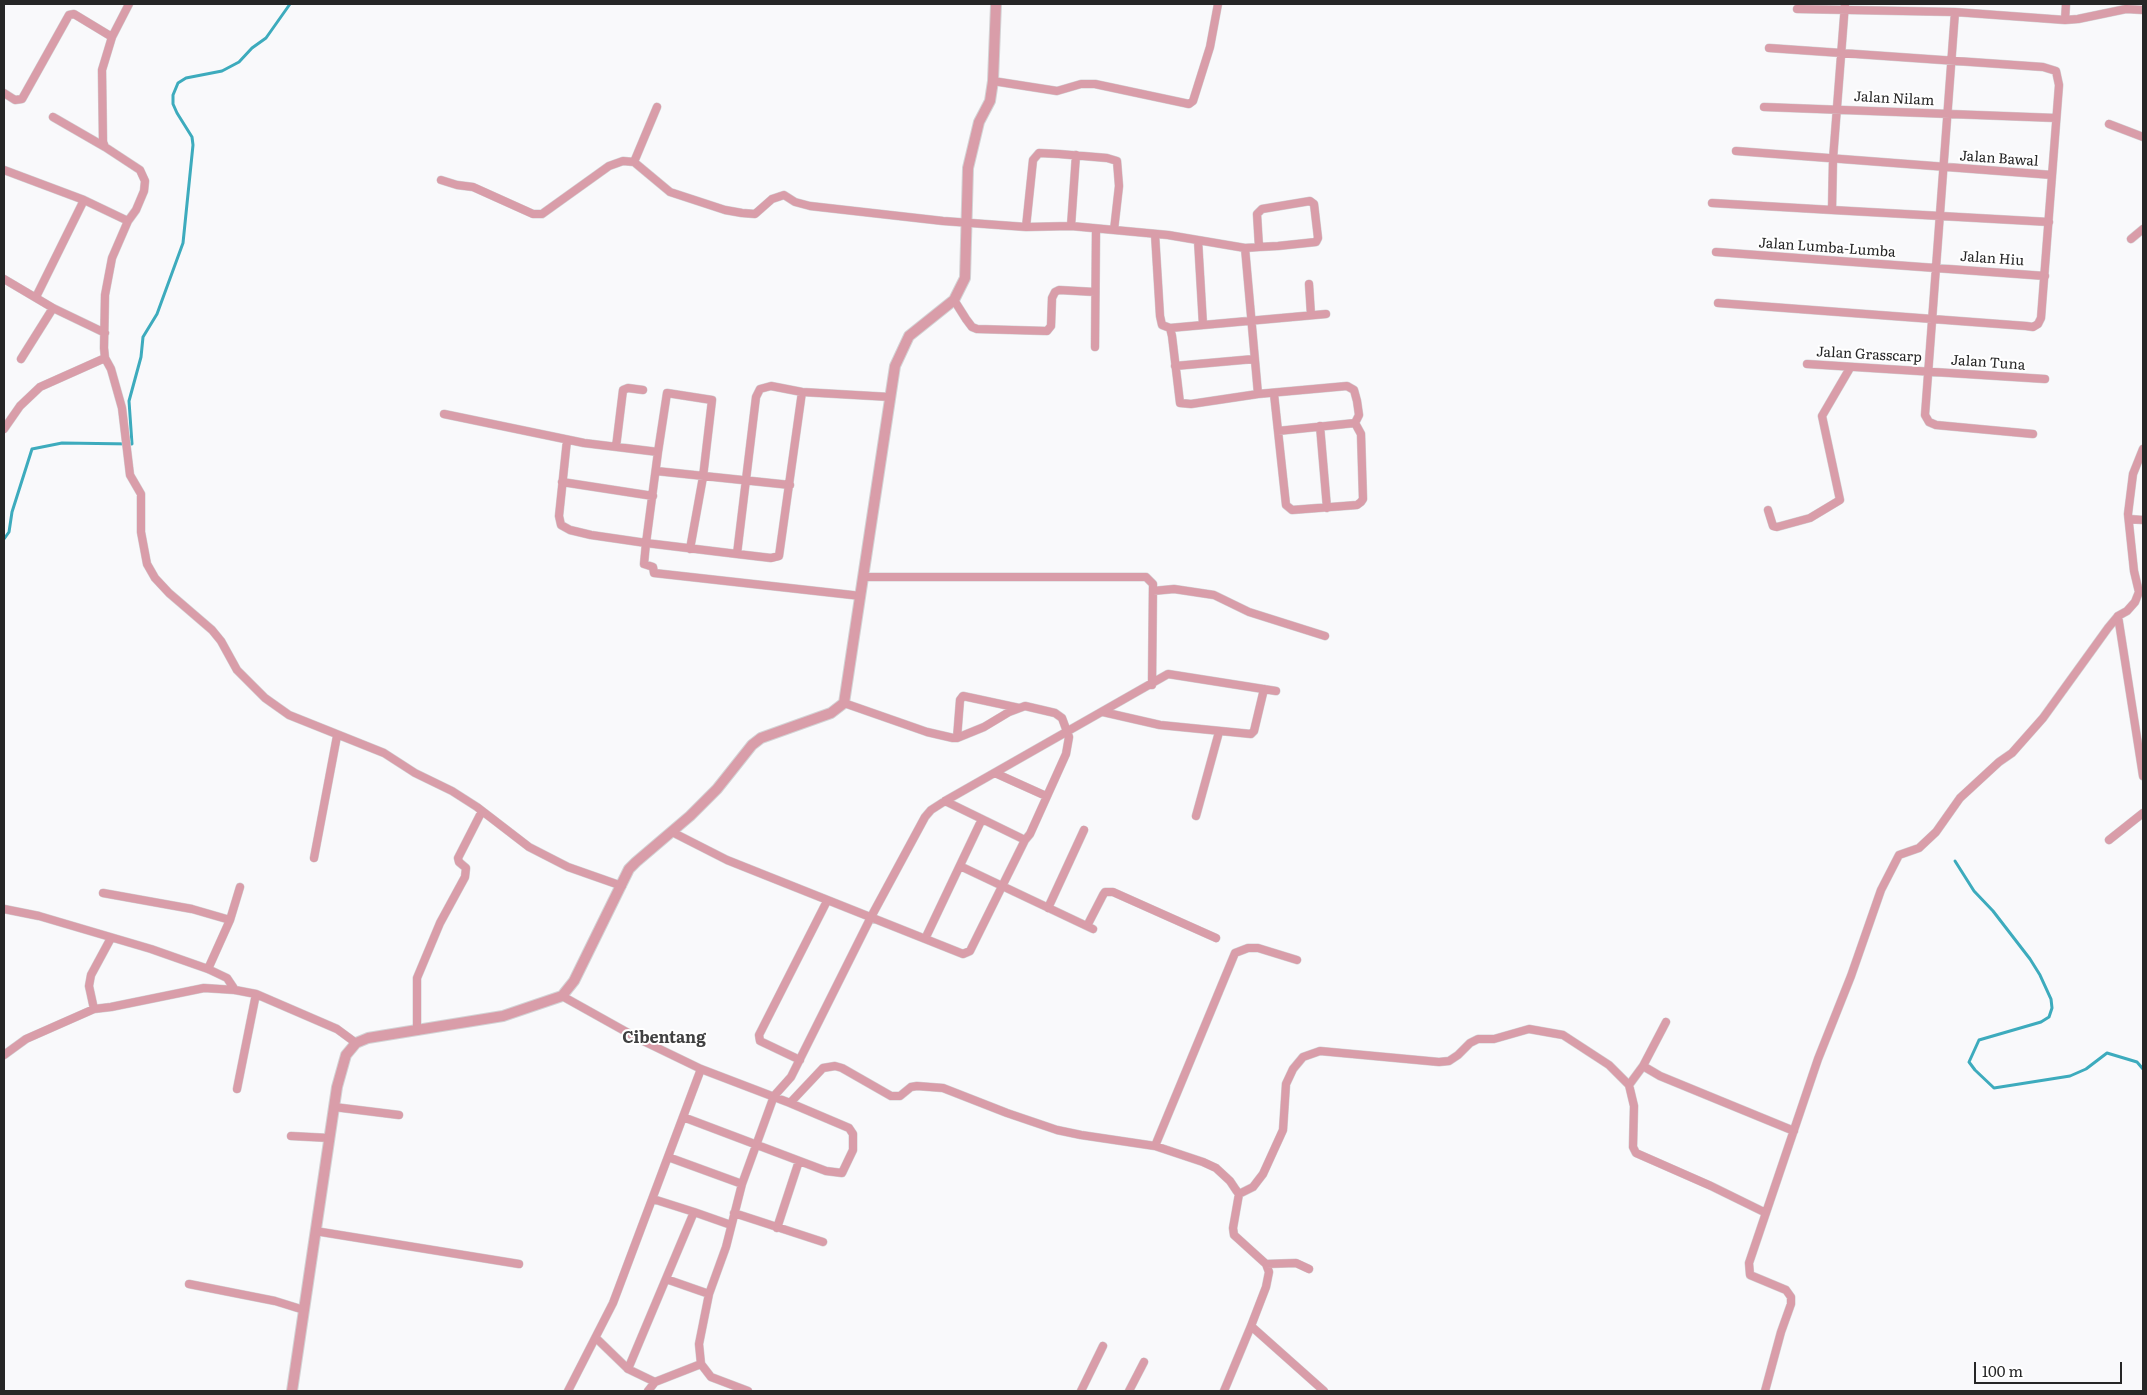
<!DOCTYPE html>
<style>
body{margin:0}
#map{position:relative;width:2147px;height:1395px;overflow:hidden;background:#f9f9fb;font-family:Literata,serif}
canvas{display:block}
.frame{position:absolute;inset:0;border:5px solid #262626;pointer-events:none}
.scale{position:absolute;left:1974px;top:1362px;width:148px;height:22px;box-sizing:border-box;border:2px solid #262626;border-top:0;padding-left:6px;font-size:15px;line-height:18px;white-space:nowrap;color:#262626;-webkit-text-stroke:4px #fff;paint-order:stroke}
</style>
<div id="map">
<canvas width="2147" height="1395"></canvas>
<div class="frame"></div>
<div class="scale">100 m</div>
</div>
<script>
const g = document.querySelector('canvas').getContext('2d');
g.lineJoin = 'round';
const shape = rows => new Path2D(rows.map(r => 'M' + r).join(''));
function strokePath(path, color, width, dash) { g.strokeStyle = color; g.lineWidth = width; g.lineCap = dash ? 'butt' : 'round'; g.setLineDash(dash || []); g.stroke(path); }
function drawText(font, color, halo, rows, align = 'center') {
  g.font = font + ' Literata,serif'; g.lineWidth = 4; g.setLineDash([]); g.textBaseline = 'middle'; g.strokeStyle = halo; g.fillStyle = color; for (const [text, x, y, turn = 0] of rows) {
    g.save(); g.translate(x, y); g.rotate((+turn || 0) * Math.PI / 180); g.textAlign = isNaN(turn) ? turn : align; if (halo) g.strokeText(text, 0, 0); g.fillText(text, 0, 0); g.restore();
  }
}
strokePath(shape([
 [4,539,9,532,12,512,32,449,62,443,132,444,129,401,141,357,143,337,157,314,183,243,193,145,192,137,177,113,173,104,173,95,178,83,186,78,222,71,239,62,252,48,266,38,290,4],
 [1955,861,1974,891,1993,911,2030,959,2040,975,2051,999,2052,1008,2049,1017,2041,1022,1979,1040,1969,1062,1975,1070,1994,1088,2070,1076,2086,1069,2107,1053,2137,1062,2143,1069]
]), '#3dabbd', 3);
const minor = shape([
 [129,4,112,37,102,70,103,142,105,147,140,170,145,181,144,191,136,210,128,221,112,258,105,295,104,348,105,358,111,369,122,408,130,475,141,494,141,532,147,564,155,578,169,593,212,630,221,641,237,670,265,698,289,715,384,753,415,773,452,791,477,807,529,847,568,867,622,886],
 [1845,4,1833,159,1832,210,2049,222],
 [1797,9,1955,12],
 [2065,20,2078,19,2126,9,2143,10],
 [993,81,1057,91,1081,84,1095,84,1189,104,1193,101,1210,47,1218,4],
 [4,93,15,100,22,99,69,15,74,14,112,37],
 [1764,107,2056,118],
 [53,117,105,147],
 [2109,124,2143,137],
 [1736,151,2052,175],
 [634,162,657,107],
 [4,170,84,200,128,221],
 [441,180,457,185,473,187,533,214,542,214,609,166,623,161,634,162,670,192,725,210,742,213,755,214,772,199,784,195,795,202,810,206,943,221,1026,227,1071,226,1168,235,1245,248,1258,394,1347,386,1354,390,1357,401,1359,415,1355,423,1278,431],
 [1712,203,1832,210],
 [1071,226,1076,155],
 [1026,227,1033,160,1039,153,1059,154,1107,158,1117,161,1119,186,1114,230],
 [1155,234,1160,316,1162,325,1170,328,1172,336,1180,403,1191,404,1258,394],
 [2131,239,2143,229],
 [1198,240,1203,325],
 [1245,248,1259,247,1278,246,1316,242,1318,238,1314,204,1310,201,1262,209,1257,214,1259,247],
 [1716,252,2045,276],
 [4,279,53,308,105,333],
 [1309,284,1311,315],
 [36,297,84,200],
 [954,300,966,319,972,327,977,329,1047,331,1051,326,1052,298,1055,292,1059,290,1095,292],
 [1718,303,2026,326,2033,327,2038,324,2041,318,2059,85,2056,71,2043,67,1769,48],
 [1170,328,1326,314],
 [1095,347,1096,229],
 [21,359,53,308],
 [1807,364,2045,379],
 [1175,366,1254,359],
 [1274,394,1286,505,1292,510,1357,505,1361,502,1363,499,1361,434,1355,423],
 [444,414,584,443,658,452,646,543,737,554,756,397,760,389,771,386,802,392,890,397],
 [1320,426,1327,508],
 [4,429,20,406,40,387,105,358],
 [2033,434,1936,425,1929,422,1925,415,1955,12,2065,20,2066,4],
 [567,440,559,516,561,525,570,530,591,535,646,543,644,564,653,567,654,573,861,596],
 [616,447,623,390,628,388,643,390],
 [658,452,667,393,712,400,703,477,690,549],
 [656,471,790,485],
 [562,482,653,496],
 [1768,510,1773,526,1777,527,1810,518,1840,500,1822,416,1850,368],
 [2129,519,2143,520],
 [737,554,771,558,779,556,802,392],
 [865,577,1146,577,1153,584,1152,685],
 [1153,591,1174,589,1214,595,1249,612,1325,636],
 [2118,616,2143,776],
 [844,703,927,732,953,738,957,738,984,727,1009,712,1025,706,1055,713,1062,718,1069,737,1066,754,1030,834,1025,840],
 [1103,712,1160,725,1251,734,1254,731,1264,689],
 [957,738,960,700,963,696,1019,708],
 [995,773,1046,796],
 [1196,816,1219,732],
 [672,832,727,860,963,954,970,951,1025,840,945,801],
 [2109,840,2143,813],
 [314,858,337,736],
 [960,866,1093,929],
 [103,893,192,909,230,920],
 [1048,908,1084,830],
 [4,909,39,916,151,949,208,969,227,978,235,990],
 [1087,926,1103,895,1105,892,1113,892,1216,938],
 [925,939,982,819],
 [208,969,230,920,240,887],
 [562,996,639,1039,701,1069,790,1103,823,1068,835,1066,842,1068,891,1096,900,1096,911,1087,917,1086,943,1088,1007,1113,1057,1130,1081,1135,1155,1146,1203,1162,1216,1168,1230,1181,1236,1190,1239,1194,1233,1228,1234,1235,1266,1264,1269,1272,1266,1287,1251,1326,1324,1391],
 [94,1009,89,986,91,975,111,938],
 [417,1031,417,978,440,923,465,877,466,868,459,862,458,858,482,811],
 [4,1055,26,1039,94,1009,111,1007,204,988,235,990,256,994,337,1029,356,1043],
 [800,1060,760,1041,759,1035,827,901],
 [1643,1066,1666,1022],
 [1629,1085,1643,1066,1660,1076,1794,1131],
 [237,1089,256,994],
 [334,1107,399,1115],
 [683,1117,826,1171,842,1173,853,1150,853,1134,849,1128,790,1103],
 [291,1136,329,1138],
 [1155,1146,1235,953,1248,948,1258,948,1297,960],
 [668,1157,742,1184],
 [1239,1194,1253,1187,1263,1174,1283,1130,1286,1084,1293,1069,1303,1057,1320,1051,1439,1062,1449,1061,1458,1055,1470,1043,1478,1039,1494,1039,1529,1029,1563,1035,1609,1065,1629,1085,1634,1106,1633,1147,1636,1153,1711,1186,1766,1213],
 [653,1199,694,1212],
 [734,1213,823,1242],
 [777,1228,799,1161],
 [315,1231,519,1264],
 [1266,1264,1296,1263,1309,1269],
 [666,1279,709,1294],
 [189,1284,275,1301,304,1310],
 [596,1338,628,1369,655,1382],
 [628,1369,694,1212,731,1225],
 [568,1391,613,1303,701,1069],
 [648,1391,655,1382,701,1364],
 [748,1391,711,1377,701,1364,699,1344,709,1294,726,1247,742,1184,774,1096,791,1077,871,917,925,817,931,810,945,801,1168,674,1276,691],
 [1081,1391,1103,1346],
 [1129,1391,1144,1362],
 [1224,1391,1251,1326],
 [1765,1391,1781,1332,1791,1304,1791,1297,1786,1290,1750,1275,1749,1263,1818,1059,1851,976,1881,890,1899,855,1919,848,1936,832,1960,798,1999,762,2012,753,2043,718,2108,628,2118,616,2127,611,2135,602,2139,592,2134,571,2128,514,2133,474,2143,449]
]);
const tertiary = shape([
 [292,1391,337,1087,346,1055,356,1043,368,1038,503,1016,562,996,574,981,629,869,636,862,690,816,717,789,752,745,761,738,831,713,844,703,895,366,909,336,954,300,965,278,968,168,979,122,990,101,993,81,996,4]
]);
strokePath(minor, '#d3d3d5', 9);
strokePath(tertiary, '#d3d3d5', 12);
strokePath(minor, '#d99da9', 8);
strokePath(tertiary, '#d99da9', 10);
drawText('14px', '#262626', '#fff', [
 ["Jalan Nilam",1894,99,3],
 ["Jalan Bawal",1999,159,4],
 ["Jalan Lumba-Lumba",1827,248,4],
 ["Jalan Hiu",1992,259,4],
 ["Jalan Grasscarp",1869,355,3],
 ["Jalan Tuna",1988,363,4]
]);
drawText('bold 16px', '#404041', '#fff', [
 ["Cibentang",664,1038]
]);
</script>
